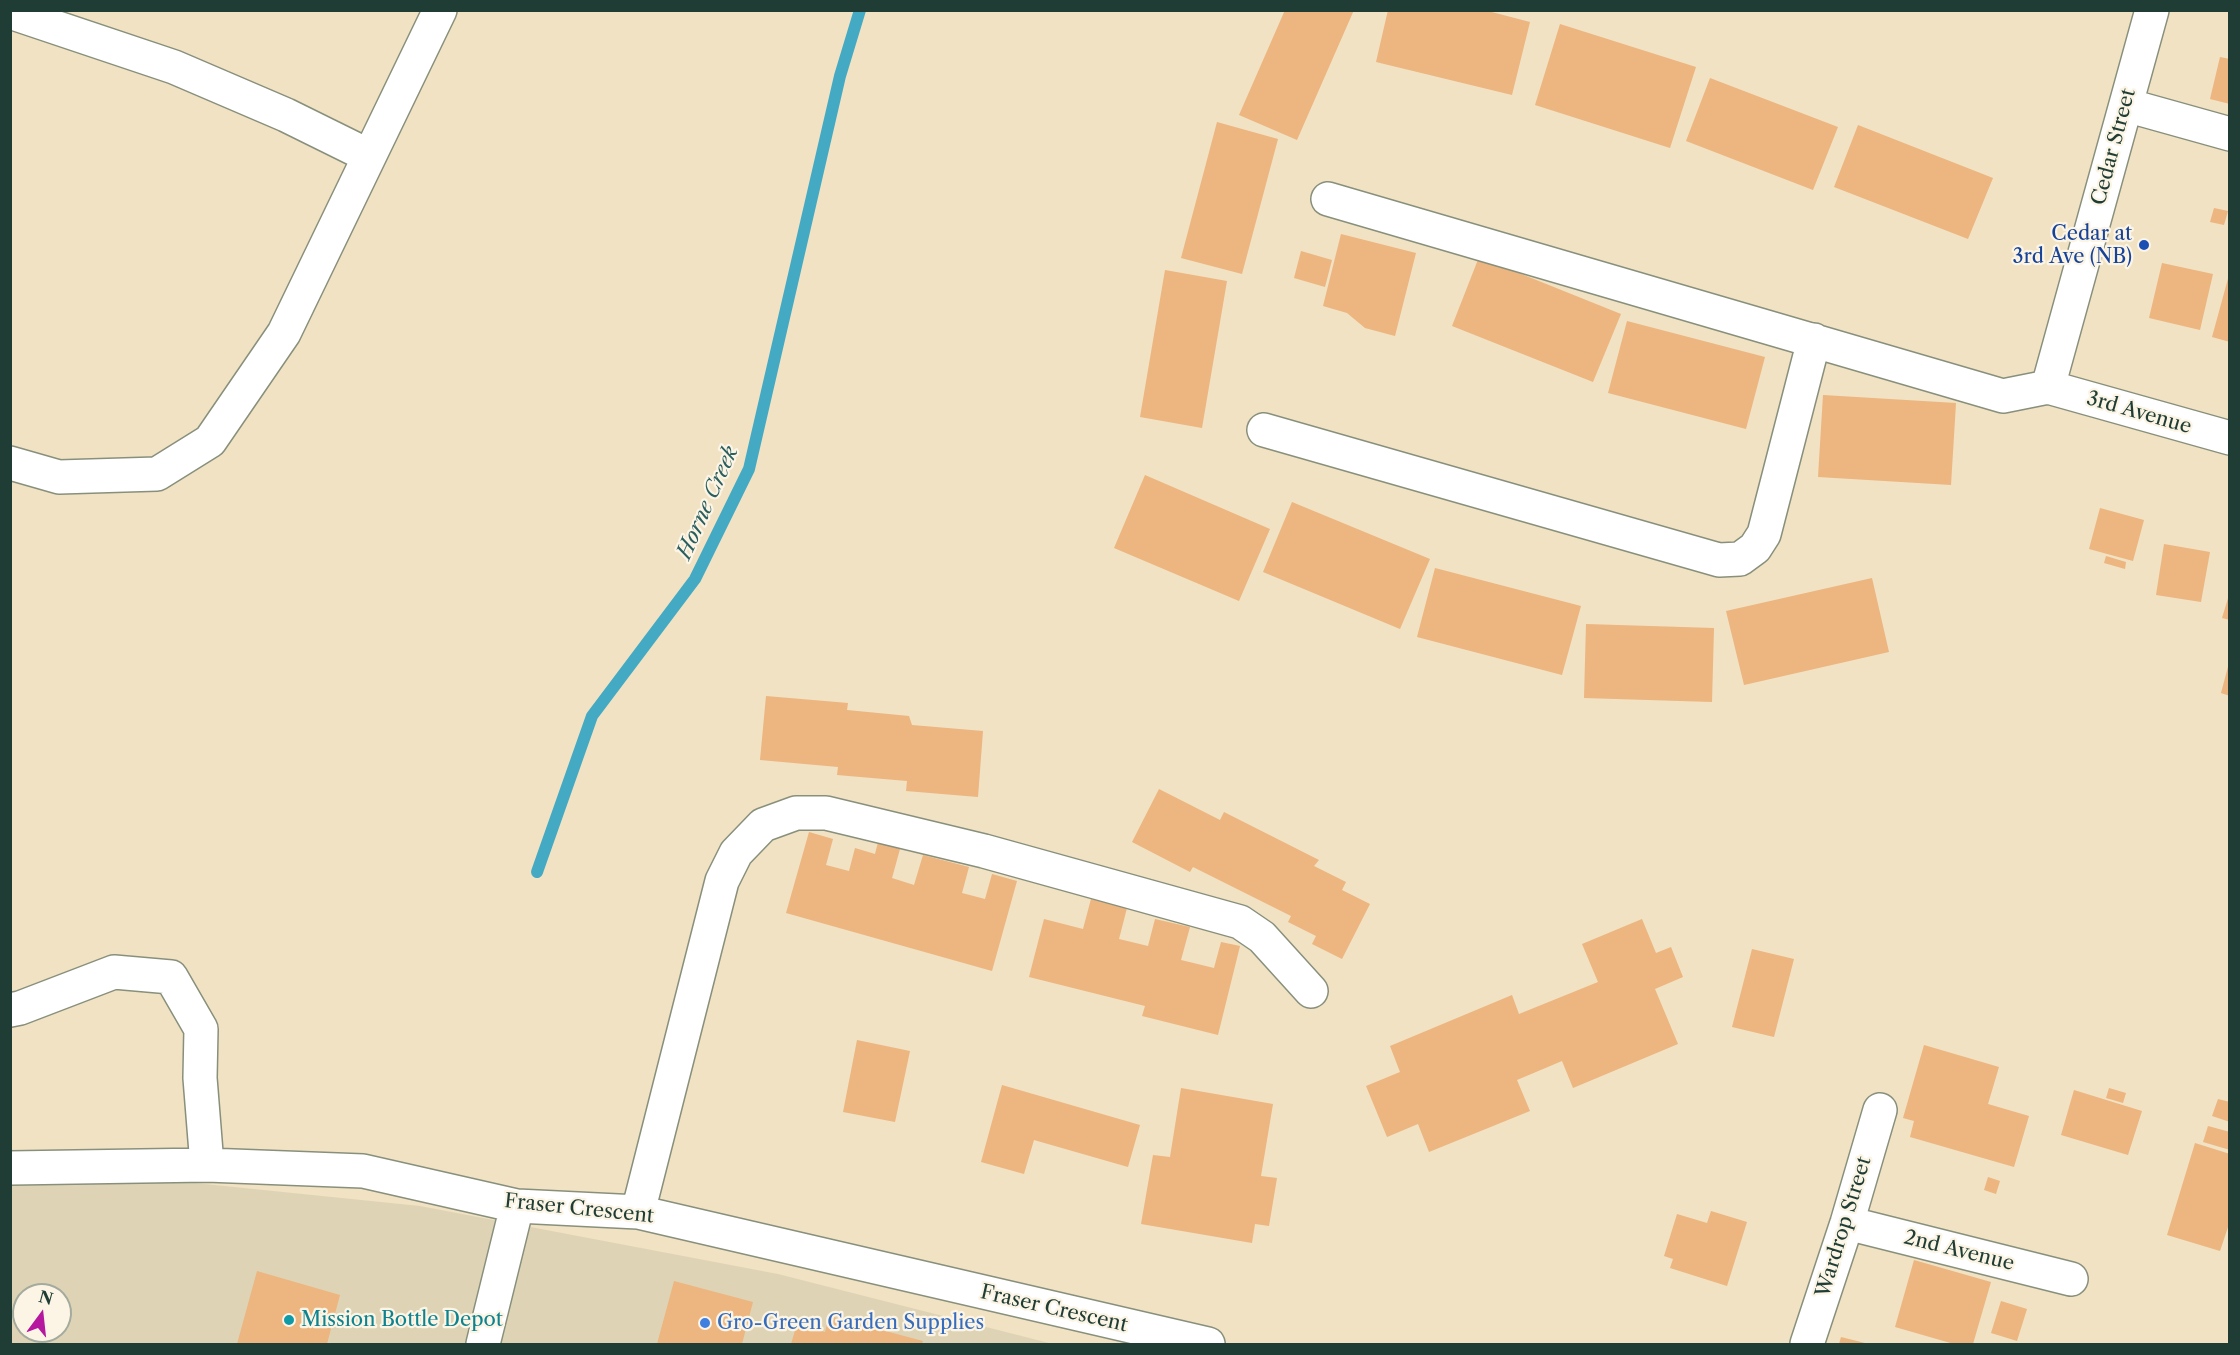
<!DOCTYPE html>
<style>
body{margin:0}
#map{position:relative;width:2240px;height:1355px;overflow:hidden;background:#f0e2c3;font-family:"Libre Caslon Text",serif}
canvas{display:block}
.frame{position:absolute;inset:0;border:12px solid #1f3d34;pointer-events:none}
.north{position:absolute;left:12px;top:1283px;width:60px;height:60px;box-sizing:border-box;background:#fcf5e5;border:2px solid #a4ab9e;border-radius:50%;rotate:15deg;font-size:16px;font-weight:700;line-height:24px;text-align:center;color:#1f3d34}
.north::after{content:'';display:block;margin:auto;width:21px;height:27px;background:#b5179e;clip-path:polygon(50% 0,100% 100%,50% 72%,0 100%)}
</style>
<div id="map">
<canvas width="2240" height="1355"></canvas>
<div class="frame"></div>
<div class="north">N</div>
</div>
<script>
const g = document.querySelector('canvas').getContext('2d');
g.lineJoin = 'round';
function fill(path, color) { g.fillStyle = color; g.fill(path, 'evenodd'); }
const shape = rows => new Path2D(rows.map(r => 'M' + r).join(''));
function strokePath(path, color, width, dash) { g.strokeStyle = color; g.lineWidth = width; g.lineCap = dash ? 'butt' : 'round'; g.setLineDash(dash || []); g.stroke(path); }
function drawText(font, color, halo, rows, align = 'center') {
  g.font = font + ' "Libre Caslon Text",serif'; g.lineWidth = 4.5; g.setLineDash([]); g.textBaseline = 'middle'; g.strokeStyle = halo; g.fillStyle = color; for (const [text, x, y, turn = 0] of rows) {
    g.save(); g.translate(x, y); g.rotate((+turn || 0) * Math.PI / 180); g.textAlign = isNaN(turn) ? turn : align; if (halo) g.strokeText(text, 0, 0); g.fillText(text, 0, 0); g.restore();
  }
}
fill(shape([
 [156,1179,420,1206,778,1274,1053,1344,11,1344,10,1180],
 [24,1295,60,1295,60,1331,24,1331]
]), '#ded4b5');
strokePath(shape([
 [537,872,592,716,695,579,749,469,840,76,860,10]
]), '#44aac4', 12);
fill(shape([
 [1285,10,1354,10,1297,140,1239,115],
 [1388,10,1484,10,1530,22,1512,95,1376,62],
 [1560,24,1696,67,1670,148,1535,105],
 [2220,57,2230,59,2230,104,2210,99],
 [1710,78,1838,127,1813,190,1686,141],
 [1217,122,1278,139,1242,274,1181,258],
 [1858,125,1993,178,1968,239,1834,187],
 [2214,208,2228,211,2224,225,2210,222],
 [1341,234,1416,253,1395,336,1365,328,1347,313,1323,306],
 [1301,251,1332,260,1325,287,1294,278],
 [1479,257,1621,314,1593,382,1452,326],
 [2162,263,2213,274,2200,330,2149,318],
 [1165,270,1227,281,1202,428,1140,417],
 [2229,275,2230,275,2230,342,2212,337],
 [1627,321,1765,357,1746,429,1608,393],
 [1823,395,1956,403,1951,485,1818,477],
 [1145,475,1270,529,1239,601,1114,548],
 [1292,502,1430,559,1400,629,1263,572],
 [2100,508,2144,520,2133,561,2089,549],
 [2164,544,2210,552,2201,602,2156,595],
 [2106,556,2126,562,2125,569,2104,563],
 [1435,568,1581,606,1562,675,1417,637],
 [1872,578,1889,652,1744,685,1726,611],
 [2229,595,2230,595,2230,620,2222,618],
 [1586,624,1714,628,1712,702,1584,698],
 [2229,663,2230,663,2230,696,2221,693],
 [766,696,848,703,847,710,909,716,912,725,983,731,978,797,906,791,907,781,837,775,838,767,760,760],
 [1159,789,1220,820,1224,812,1319,860,1314,866,1346,882,1342,890,1370,904,1342,959,1312,944,1316,936,1288,922,1291,916,1193,867,1190,872,1132,842],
 [809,832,833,839,826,865,849,871,855,848,875,854,878,842,900,849,892,878,914,885,923,855,969,867,962,893,985,899,992,874,1017,881,992,971,786,913],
 [1091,899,1127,908,1119,939,1148,946,1155,919,1190,927,1181,960,1214,968,1221,942,1240,946,1218,1035,1142,1016,1145,1006,1029,977,1044,919,1083,929],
 [1642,919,1656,953,1671,947,1683,977,1655,989,1678,1044,1573,1088,1562,1061,1517,1080,1530,1111,1429,1152,1418,1124,1387,1137,1366,1086,1400,1072,1390,1046,1512,995,1519,1014,1598,982,1582,944],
 [1752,949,1794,959,1774,1037,1732,1027],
 [857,1040,910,1051,895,1122,843,1112],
 [1924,1045,1999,1067,1988,1104,2029,1116,2014,1167,1910,1137,1914,1121,1903,1118],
 [1002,1085,1140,1125,1128,1167,1034,1140,1024,1174,981,1162],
 [1181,1088,1273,1104,1261,1176,1277,1178,1269,1226,1255,1224,1252,1243,1141,1224,1153,1155,1170,1157],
 [2109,1088,2126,1093,2123,1103,2106,1098],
 [2074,1090,2142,1111,2128,1155,2061,1135],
 [2218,1099,2230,1102,2230,1122,2212,1116],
 [2208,1126,2230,1132,2230,1150,2203,1142],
 [2195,1143,2230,1154,2230,1221,2220,1251,2167,1235],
 [1988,1177,2000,1181,1996,1194,1984,1190],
 [1711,1211,1747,1222,1727,1286,1670,1268,1673,1259,1664,1256,1677,1214,1707,1223],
 [1914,1260,1991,1282,1973,1344,1954,1344,1895,1327],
 [257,1271,340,1295,327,1344,237,1344],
 [674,1281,753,1302,742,1344,657,1344],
 [2001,1301,2027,1309,2017,1341,1991,1333],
 [829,1316,923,1341,922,1344,791,1344,797,1324,825,1332],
 [1841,1337,1869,1344,1839,1344]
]), '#edb57f');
const minor = shape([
 [10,12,174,67,286,115,369,156],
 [2126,105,2230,134],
 [1328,199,2003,396,2048,387,2230,438],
 [2048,387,2152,10],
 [1264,430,1719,560,1740,559,1755,548,1764,534,1814,340],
 [10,463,59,477,157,474,210,441,284,333,440,10],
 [10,1010,20,1008,114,972,171,977,201,1029,200,1078,207,1165],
 [10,1168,207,1165,363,1171,517,1206,638,1212,1208,1344],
 [638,1212,722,881,736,853,763,825,796,813,826,813,984,851,1240,922,1262,937,1311,991],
 [1847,1223,2071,1279],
 [483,1344,517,1206],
 [1807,1344,1847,1223,1880,1110]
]);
strokePath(minor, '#88907c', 36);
strokePath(minor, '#fff', 33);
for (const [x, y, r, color] of [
 [2144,245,6,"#1a4fb4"],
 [289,1320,6,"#0f9aa8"],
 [705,1323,6,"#3f7fe0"]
]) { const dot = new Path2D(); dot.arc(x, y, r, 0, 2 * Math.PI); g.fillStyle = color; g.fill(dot); strokePath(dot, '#fcf5e5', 2); }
drawText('20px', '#1f3d34', '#fcf5e5', [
 ["Cedar Street",2114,147,-75],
 ["3rd Avenue",2139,413,16],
 ["Fraser Crescent",579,1209,6],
 ["Wardrop Street",1844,1227,-73],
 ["2nd Avenue",1959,1251,14],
 ["Fraser Crescent",1054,1309,13]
]);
drawText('20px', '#164399', '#fcf5e5', [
 ["Cedar at",2132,234],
 ["3rd Ave (NB)",2132,257]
], 'right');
drawText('20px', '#0d838f', '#fcf5e5', [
 ["Mission Bottle Depot",301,1320]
], 'left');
drawText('20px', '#366cbe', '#fcf5e5', [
 ["Gro-Green Garden Supplies",717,1323]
], 'left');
drawText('italic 21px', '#2a5e5f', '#fcf5e5', [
 ["Horne Creek",708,503,-66]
]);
</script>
